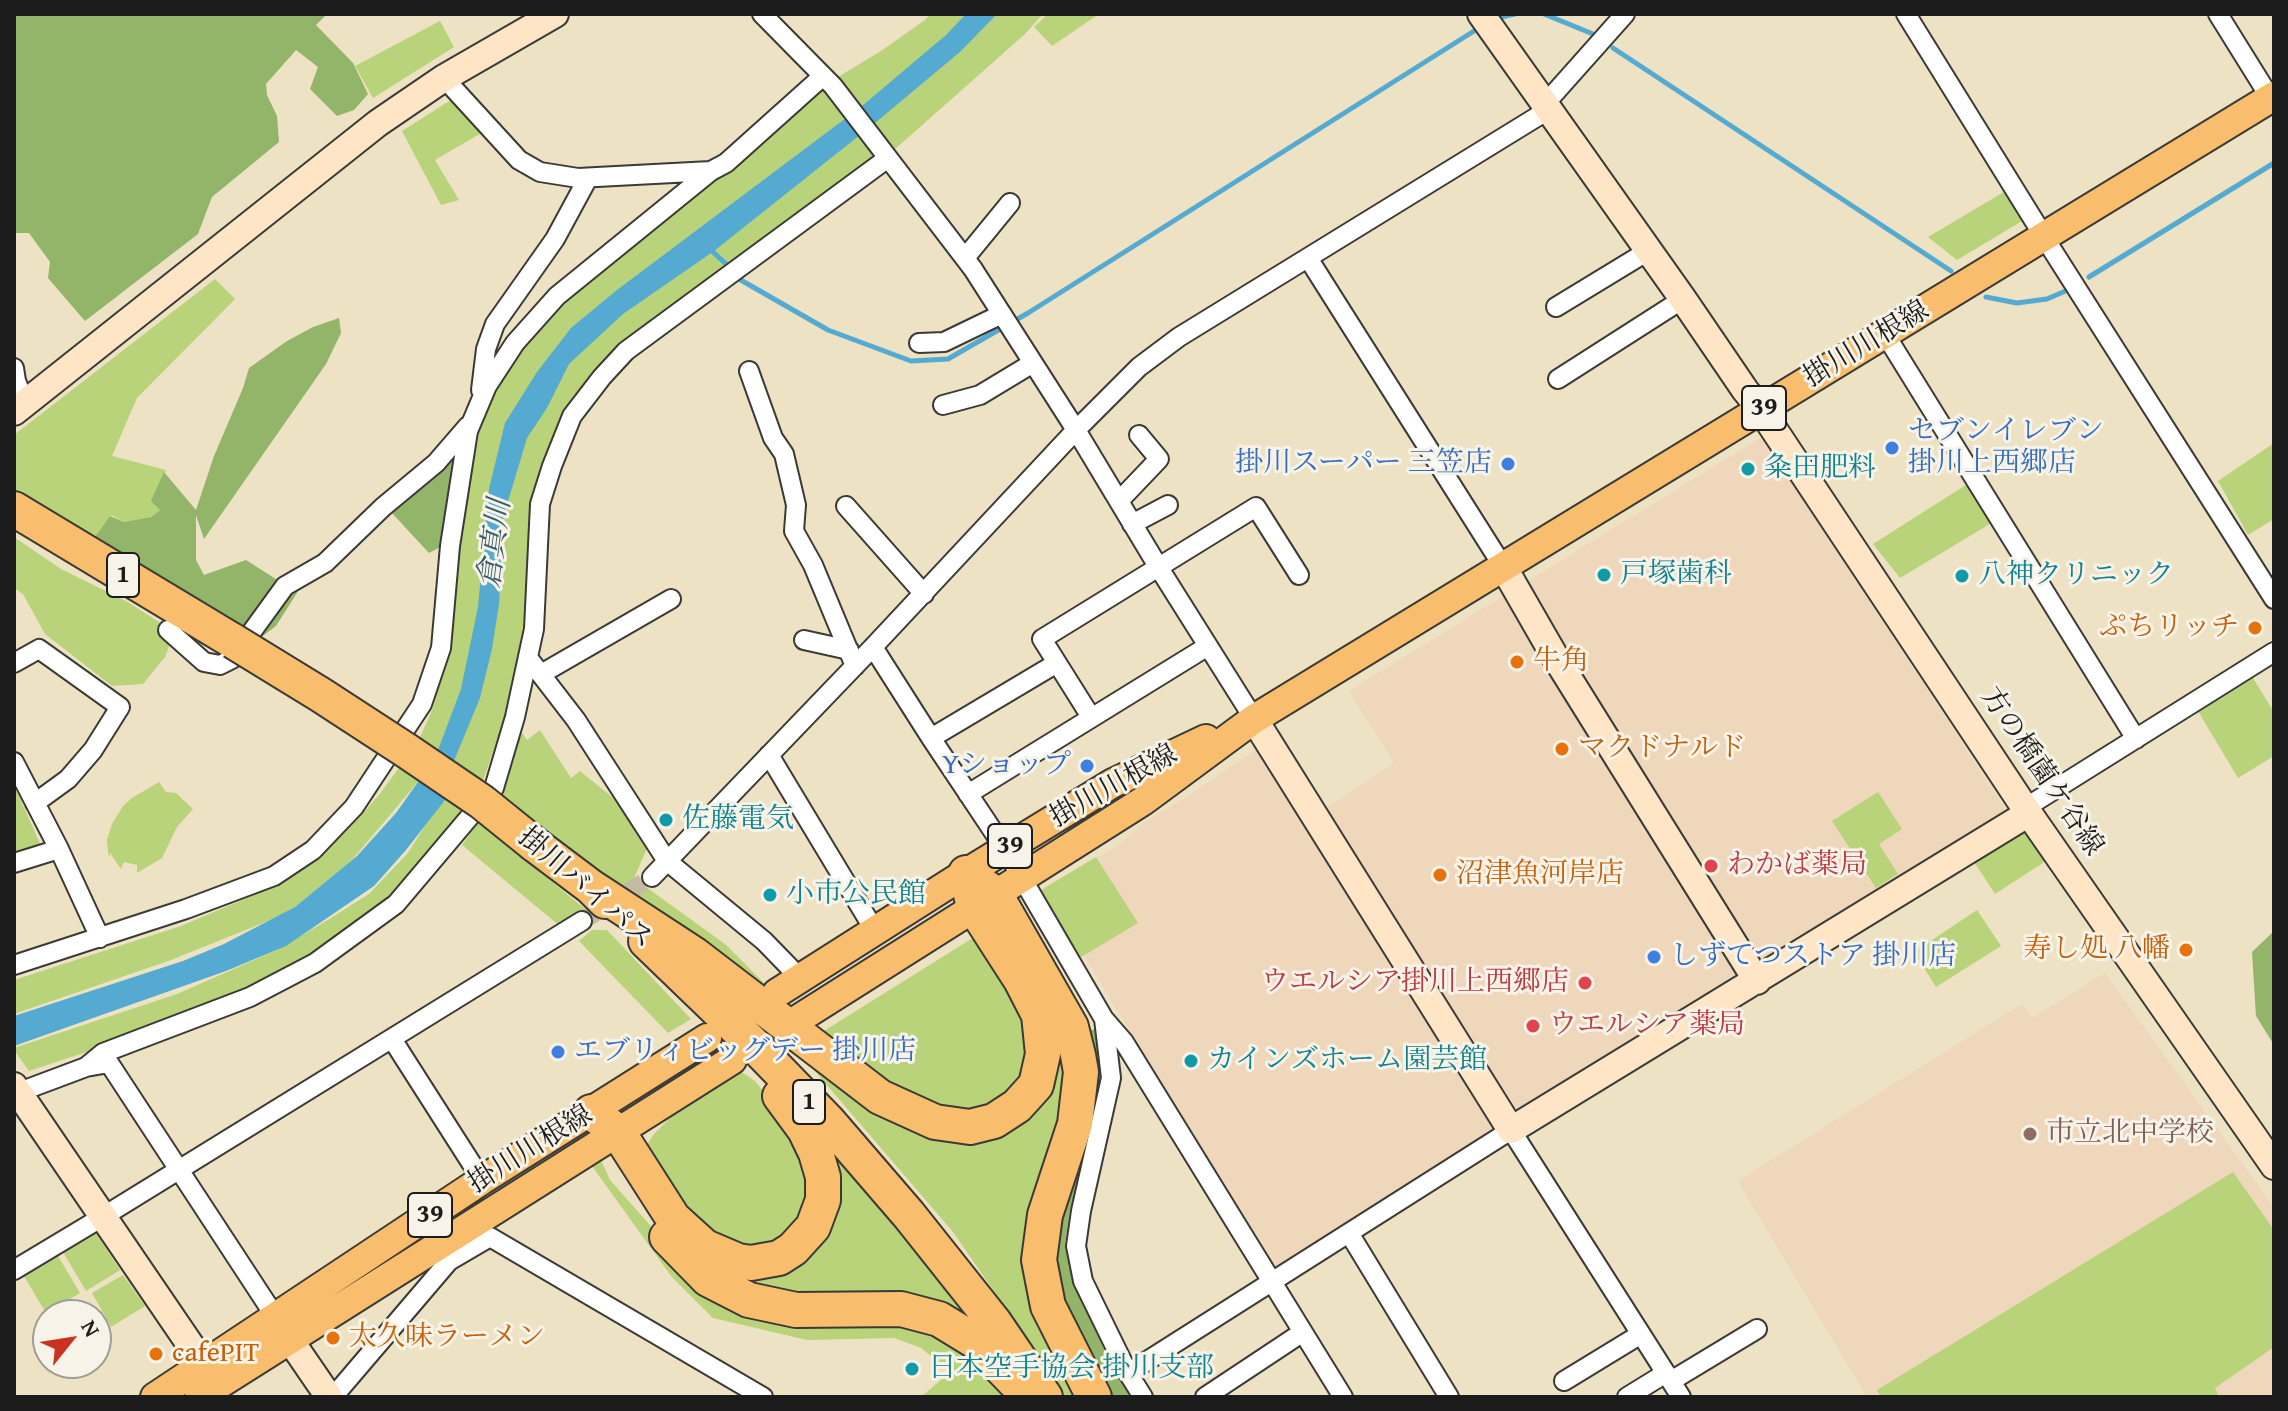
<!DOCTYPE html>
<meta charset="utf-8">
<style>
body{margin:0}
#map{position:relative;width:2288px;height:1411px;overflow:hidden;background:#ede2c3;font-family:"Gentium Book Plus",serif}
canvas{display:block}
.frame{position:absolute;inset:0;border:16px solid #1c1c1c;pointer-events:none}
.north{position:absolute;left:32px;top:1299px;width:80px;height:80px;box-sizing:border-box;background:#f7f3e8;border:2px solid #9f9d96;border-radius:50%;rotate:60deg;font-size:22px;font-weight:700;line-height:32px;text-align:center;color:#1c1c1c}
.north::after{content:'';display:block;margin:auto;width:28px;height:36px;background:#c8321e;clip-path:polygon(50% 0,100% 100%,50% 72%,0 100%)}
</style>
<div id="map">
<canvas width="2288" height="1411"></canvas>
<div class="frame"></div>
<div class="north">N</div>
</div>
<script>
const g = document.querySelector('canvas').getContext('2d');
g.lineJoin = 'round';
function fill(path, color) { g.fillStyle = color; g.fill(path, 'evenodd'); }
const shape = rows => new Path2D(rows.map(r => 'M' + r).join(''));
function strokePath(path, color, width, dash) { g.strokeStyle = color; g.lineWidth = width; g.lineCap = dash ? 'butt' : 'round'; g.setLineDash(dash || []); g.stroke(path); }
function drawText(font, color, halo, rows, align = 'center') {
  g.font = font + ' "Gentium Book Plus","Noto Serif JP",serif'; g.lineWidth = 6; g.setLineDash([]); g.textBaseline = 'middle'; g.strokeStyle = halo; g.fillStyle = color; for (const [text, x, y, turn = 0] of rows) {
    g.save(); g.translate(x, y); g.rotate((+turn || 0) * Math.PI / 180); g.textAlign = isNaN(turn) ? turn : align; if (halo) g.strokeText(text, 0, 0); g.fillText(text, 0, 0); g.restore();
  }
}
fill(shape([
 [1762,437,2008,813,1276,1273,1043,888,1117,846,1146,821,1182,800,1263,745,1310,819,1394,763,1349,691],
 [2105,973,2274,1208,2274,1397,1867,1397,1738,1181,2022,1004,2032,1018]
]), '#eed7bb');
fill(shape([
 [930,14,1043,14,1025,34,876,166,579,399,549,473,523,666,480,789,422,777,352,860,295,907,273,919,171,960,14,1014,14,980,181,926,277,885,317,860,360,816,379,795,418,742,433,708,451,636,468,431,506,357,577,280,820,88,881,51,925,20],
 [1048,14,1099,14,1052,46,1034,27],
 [440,21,454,47,373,98,355,66],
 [454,98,483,132,435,160,459,200,441,205,402,131],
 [2009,189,2027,218,1957,260,1928,237],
 [215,279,235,299,137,398,112,456,166,470,152,500,160,510,151,517,124,522,111,515,92,541,14,494,14,435],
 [2274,443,2274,519,2248,535,2218,481],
 [1969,483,1993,522,1900,578,1873,544],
 [14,537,61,569,126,601,159,622,169,646,165,657,143,684,112,686,45,634,23,594,14,588],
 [2253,678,2274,712,2274,756,2238,778,2198,711],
 [517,726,527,740,540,730,571,778,580,771,622,805,647,848,635,876,624,891,500,805],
 [159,782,166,792,176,793,193,809,177,827,162,858,137,873,137,865,124,862,121,869,110,853,110,858,108,852,107,840,112,824,123,806,132,798],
 [14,785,42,848,14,855],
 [446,792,470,807,398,893,311,962,144,1033,29,1071,14,1050,14,1048,177,994,277,950,331,918,369,894,408,853],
 [1878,792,1902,829,1879,844,1898,874,1876,888,1832,821],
 [479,822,585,909,561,927,462,845],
 [2023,827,2049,859,1995,894,1973,860],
 [1096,857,1138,923,1081,957,1038,892],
 [646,887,725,944,795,1014,625,899],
 [1977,910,2001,946,1936,987,1914,952],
 [592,930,607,930,691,1019,668,1033,579,941],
 [976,936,1032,1022,1023,1090,974,1117,901,1100,819,1034],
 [1048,1021,1071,1074,1043,1194,1087,1397,1063,1397,1034,1349,953,1232,802,1056,855,1088,1005,1124],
 [743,1073,755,1081,766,1095,815,1184,794,1233,756,1253,696,1228,646,1146,654,1134,685,1103,733,1074],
 [820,1139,875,1194,984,1337,807,1301,734,1282,820,1236],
 [601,1160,610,1180,718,1302,854,1315,954,1339,1017,1397,921,1397,950,1372,921,1348,894,1338,807,1340,713,1318,671,1276,592,1166],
 [2233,1172,2274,1230,2274,1347,2215,1388,2219,1397,1881,1397,1877,1390],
 [96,1233,120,1270,86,1291,63,1252],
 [58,1256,80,1293,46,1313,24,1276],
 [123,1275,145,1306,111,1327,92,1293]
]), '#b8d379');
fill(shape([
 [14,14,327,14,316,25,353,63,368,94,354,110,337,116,310,89,318,67,296,50,266,84,267,95,277,116,279,142,212,197,198,234,85,321,48,278,50,262,29,233,14,233,14,186,16,184,14,181],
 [339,318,341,333,326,364,204,539,196,515,196,560,204,575,246,560,279,581,302,585,276,626,260,638,92,541,110,516,124,522,151,517,160,510,151,501,164,472,196,510,214,456,243,388,249,368,287,341,313,327],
 [460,441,446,544,429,553,391,512],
 [2274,931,2274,1045,2256,1016,2252,952],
 [1098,1029,1104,1085,1070,1210,1065,1245,1073,1280,1110,1362,1133,1397,1104,1397,1061,1316,1053,1231,1083,1031]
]), '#92b569');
fill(shape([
 [966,14,997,14,961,51,875,123,714,251,623,314,569,364,547,408,527,438,503,518,499,604,492,649,480,698,451,768,463,777,406,850,374,886,286,946,226,971,14,1046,14,1016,183,961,224,944,295,907,357,856,396,813,435,758,461,689,478,607,489,489,505,423,537,372,571,328,617,290,862,106,946,35]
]), '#54aad1');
strokePath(shape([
 [1544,14,1593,34],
 [1501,17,1515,14],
 [1613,48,1951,271],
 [710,249,727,265],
 [2089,277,2274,163],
 [739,279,828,330,911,361,948,359,1028,313,1474,31],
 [1986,297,2017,303,2047,299,2070,289]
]), '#54aad1', 5);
strokePath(shape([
 [582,921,652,877]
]), '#c3baa2', 18, [18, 9]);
const street = shape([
 [762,14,833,86,973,269,1076,430,1159,568,1254,719],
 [1906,14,2051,248,2274,599],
 [2218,14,2274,104],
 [444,78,519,160,540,172,578,178,711,171,726,163,823,76],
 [1544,105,1625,14],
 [965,258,1010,203],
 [1308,258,1504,568],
 [1556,307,1648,251],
 [1885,334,2136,739],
 [919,343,944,342,1002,314],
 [14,368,16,381,25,403],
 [749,371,773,438,784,454,796,505,794,531,813,565,855,666],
 [1558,379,1683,299],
 [481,390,486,349,495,324,555,239,588,178],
 [943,405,980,395,1033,363],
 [1119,501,1159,459,1139,435],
 [846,506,924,594],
 [1132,524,1168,505],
 [168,630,204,662,220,665,232,659,285,586,325,563,383,507,436,463,468,426],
 [804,640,849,650],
 [873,647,931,738,1005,849,1104,1019,1124,1042,1343,1397],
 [529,659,576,720,667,861,764,941,800,978],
 [14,663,39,649,120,707,93,750,68,779,35,803],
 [541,674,671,599],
 [1091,717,1042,639,1256,507,1299,575],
 [931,738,1057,663],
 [769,755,875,931],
 [14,762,59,849,100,938],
 [968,794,1208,646],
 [2025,808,2274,652],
 [14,863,59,849],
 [652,877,873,647,1076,430,1139,367,1179,337,1548,110],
 [14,965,186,909,274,876,313,850,354,807,422,704,441,648,450,546,468,431,487,386,515,343,557,296,711,171],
 [1104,1019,1111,1078,1081,1211,1076,1246,1083,1281,1128,1373,1143,1397],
 [392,1039,482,1180],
 [86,1067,103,1053,250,997,315,963,396,904,494,788,515,717,534,629,540,504,552,466,572,416,602,377,626,351,888,158],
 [14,1094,86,1067,109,1063,280,1324],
 [1349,1233,1449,1397],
 [14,1270,104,1216,582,921],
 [1128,1373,1511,1130,1681,1397],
 [1564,1381,1641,1334],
 [1671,1381,1757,1329],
 [333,1397,449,1261,490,1237,763,1397],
 [1205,1397,1303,1332],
 [1627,1397,1666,1373]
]);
const secondary = shape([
 [1481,14,1683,299,1745,390,1761,410,2025,808,2274,1166],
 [14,412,378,123,444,78,555,14],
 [1504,568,1554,655,1757,981],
 [1254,719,1511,1130,2029,813],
 [14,1086,204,1365],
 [290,1340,329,1397]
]);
const primary = shape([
 [777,993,966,873,1113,783,1206,739],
 [800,1018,1143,801,1254,719,2274,96],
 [155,1397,482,1180,707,1038],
 [199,1397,732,1060]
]);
const highway = shape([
 [14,509,233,641],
 [534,844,591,887,605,901],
 [966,873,995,894,1071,1027,1078,1055,1081,1072,1075,1124,1045,1215,1039,1260,1048,1306,1094,1397],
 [591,887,695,955,880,1097,935,1122,970,1127,994,1121,1017,1106,1036,1085,1043,1054,1039,1015,1021,980,974,907,966,873],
 [646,941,757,1048,828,1121,909,1215,994,1322,1045,1397],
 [591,1112,618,1132,673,1218,705,1247,738,1261,751,1263,779,1258,793,1249,813,1227,823,1200,823,1177,816,1153,805,1130,780,1096],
 [667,1237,708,1279,749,1300,796,1310,901,1309,939,1319,975,1341,1017,1384]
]);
strokePath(street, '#3b3a35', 22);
strokePath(secondary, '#3b3a35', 30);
strokePath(primary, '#3b3a35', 32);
strokePath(highway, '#3b3a35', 38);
strokePath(street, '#fff', 18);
strokePath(secondary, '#fde5c5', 26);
strokePath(primary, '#f9be6d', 28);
strokePath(highway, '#f9be6d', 34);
const highwayBridge = shape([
 [233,641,321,695,407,751,482,802,534,844]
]);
strokePath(highwayBridge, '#3b3a35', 38, []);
strokePath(highwayBridge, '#f9be6d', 34);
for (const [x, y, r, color] of [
 [1892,448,8,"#3f7fe0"],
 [1508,464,8,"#3f7fe0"],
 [1748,469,8,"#0f9aa8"],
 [1604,575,8,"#0f9aa8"],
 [1962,576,8,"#0f9aa8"],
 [2255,628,8,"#e8710a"],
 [1517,662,8,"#e8710a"],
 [1562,749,8,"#e8710a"],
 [1087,766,8,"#3f7fe0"],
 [666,820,8,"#0f9aa8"],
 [1711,866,8,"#e0444e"],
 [1440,875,8,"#e8710a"],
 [770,895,8,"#0f9aa8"],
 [2186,950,8,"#e8710a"],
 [1654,957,8,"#3f7fe0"],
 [1585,983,8,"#e0444e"],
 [1533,1026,8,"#e0444e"],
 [558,1052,8,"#3f7fe0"],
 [1191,1061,8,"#0f9aa8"],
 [2030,1134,8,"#8d6e63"],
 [333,1338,8,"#e8710a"],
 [156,1354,8,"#e8710a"],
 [912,1369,8,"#0f9aa8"]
]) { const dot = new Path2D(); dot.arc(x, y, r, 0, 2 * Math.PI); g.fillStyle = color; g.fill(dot); strokePath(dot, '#f7f3e8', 3); }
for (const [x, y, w] of [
 [1764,408,44],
 [123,575,32],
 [1010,846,44],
 [809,1102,32],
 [430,1215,44]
]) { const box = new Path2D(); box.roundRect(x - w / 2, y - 22, w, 44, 6); g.fillStyle = '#f7f3e8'; g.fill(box); strokePath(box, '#1c1c1c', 2); }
drawText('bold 26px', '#1c1c1c', null, [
 ["39",1764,408],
 ["1",123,575],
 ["39",1010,846],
 ["1",809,1102],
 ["39",430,1215]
]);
drawText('28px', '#1c1c1c', '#f7f3e8', [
 ["掛川川根線",1867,345,-31],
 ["方の橋薗ケ谷線",2041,772,56],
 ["掛川川根線",1114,787,-29],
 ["掛川バイパス",585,889,41],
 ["掛川川根線",531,1150,-32]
]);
drawText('28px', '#366cbe', '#f7f3e8', [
 ["セブンイレブン",1908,432],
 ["掛川上西郷店",1908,464],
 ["掛川スーパー 三笠店",1492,464,"right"],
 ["Yショップ",1071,766,"right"],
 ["しずてつストア 掛川店",1670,957],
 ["エブリィビッグデー 掛川店",574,1052]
], 'left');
drawText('28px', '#0d838f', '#f7f3e8', [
 ["粂田肥料",1764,469],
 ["戸塚歯科",1620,575],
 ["八神クリニック",1978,576],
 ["佐藤電気",682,820],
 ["小市公民館",786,895],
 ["カインズホーム園芸館",1207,1061],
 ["日本空手協会 掛川支部",928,1369]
], 'left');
drawText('28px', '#c56008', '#f7f3e8', [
 ["ぷちリッチ",2239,628,"right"],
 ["牛角",1533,662],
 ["マクドナルド",1578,749],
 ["沼津魚河岸店",1456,875],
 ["寿し処 八幡",2170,950,"right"],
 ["太久味ラーメン",349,1338],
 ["cafePIT",172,1354]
], 'left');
drawText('28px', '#be3a42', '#f7f3e8', [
 ["わかば薬局",1727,866],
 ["ウエルシア掛川上西郷店",1569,983,"right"],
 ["ウエルシア薬局",1549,1026]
], 'left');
drawText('28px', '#785e54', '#f7f3e8', [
 ["市立北中学校",2046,1134]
], 'left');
drawText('italic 30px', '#355c6d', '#f7f3e8', [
 ["倉真川",496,544,-83]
]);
</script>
